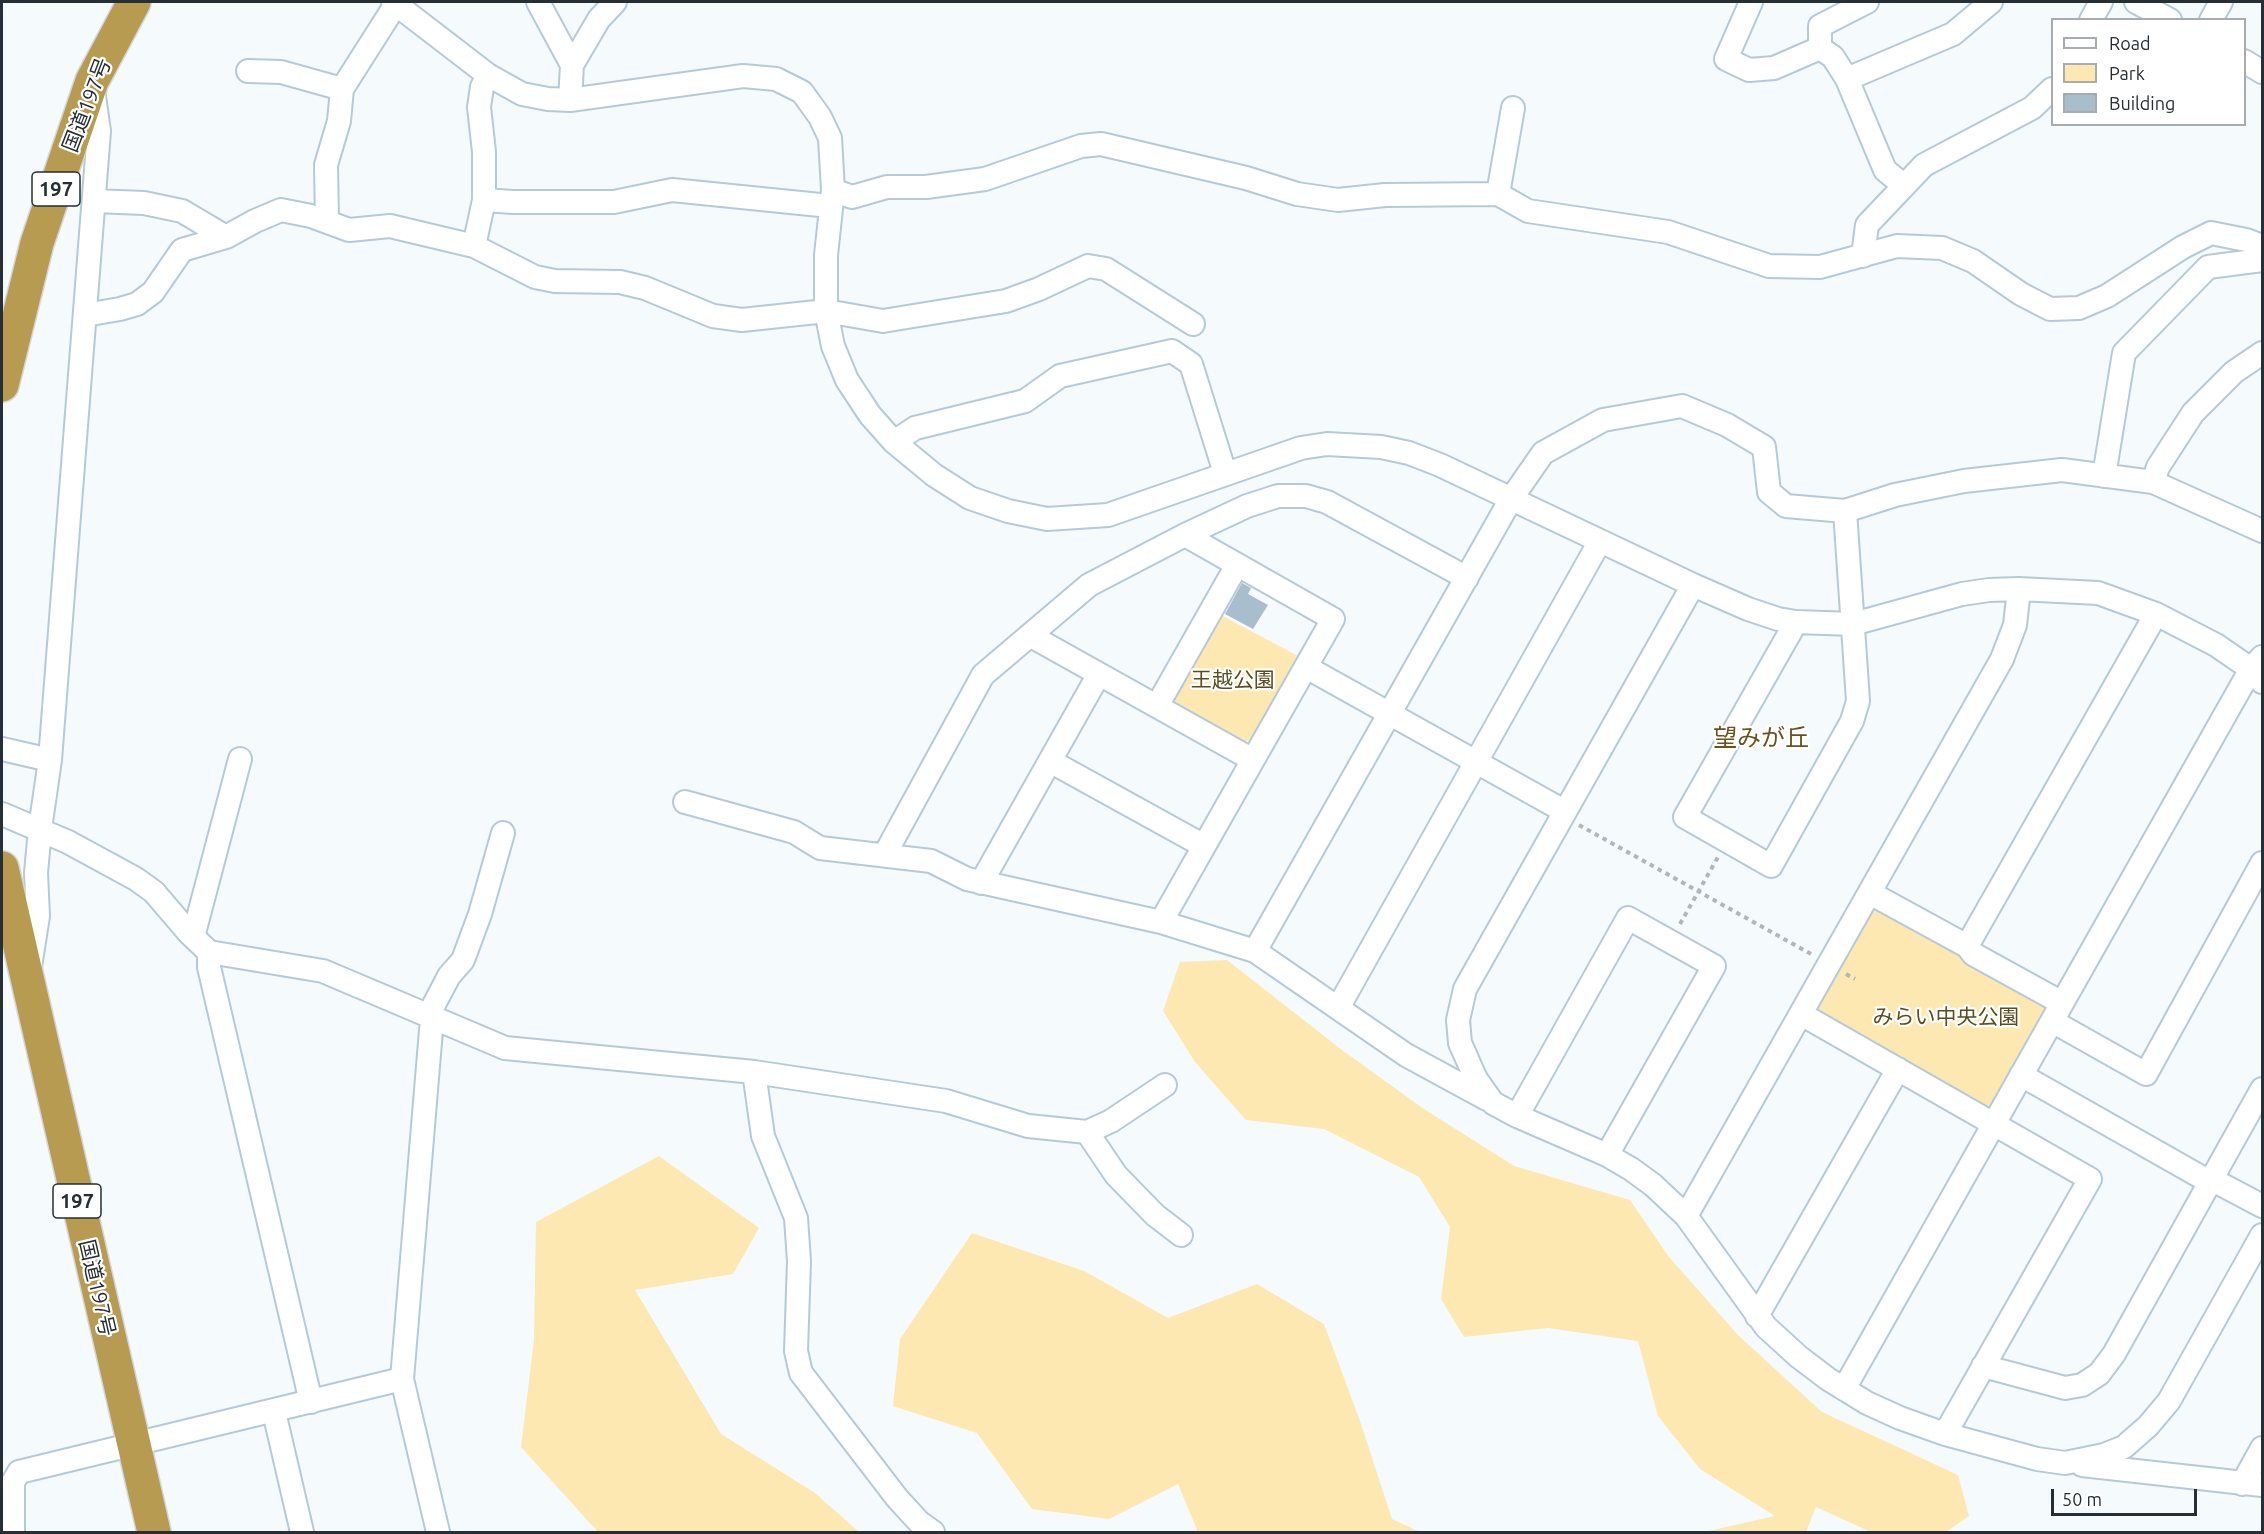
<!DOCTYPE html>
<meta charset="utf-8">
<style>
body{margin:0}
#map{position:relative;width:2264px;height:1534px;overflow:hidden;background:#f5fafd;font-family:Ubuntu,sans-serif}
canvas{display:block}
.frame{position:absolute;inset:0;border:3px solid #262f35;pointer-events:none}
.legend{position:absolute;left:2051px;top:18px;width:195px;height:108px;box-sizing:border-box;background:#fff;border:2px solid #a8acae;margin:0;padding:8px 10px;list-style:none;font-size:18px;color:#262f35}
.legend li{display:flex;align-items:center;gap:12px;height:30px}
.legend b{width:30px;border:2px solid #a8acae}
.scale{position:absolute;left:2051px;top:1489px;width:146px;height:27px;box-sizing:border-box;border:3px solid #262f35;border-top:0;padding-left:8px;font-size:18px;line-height:21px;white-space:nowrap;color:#262f35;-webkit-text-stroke:4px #fff;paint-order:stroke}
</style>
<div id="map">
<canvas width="2264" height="1534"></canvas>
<div class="frame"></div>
<ul class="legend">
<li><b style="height:8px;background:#fff"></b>Road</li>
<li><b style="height:16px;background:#fde8b2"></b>Park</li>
<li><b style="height:16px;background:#a8becd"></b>Building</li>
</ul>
<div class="scale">50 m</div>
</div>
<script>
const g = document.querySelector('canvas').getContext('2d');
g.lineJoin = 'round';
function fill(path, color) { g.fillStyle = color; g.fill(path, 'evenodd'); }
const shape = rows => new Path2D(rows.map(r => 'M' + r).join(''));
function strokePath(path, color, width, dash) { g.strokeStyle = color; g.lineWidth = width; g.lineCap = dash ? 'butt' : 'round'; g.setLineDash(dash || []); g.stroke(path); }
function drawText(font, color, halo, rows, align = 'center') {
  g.font = font + ' Ubuntu,"Noto Sans JP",sans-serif'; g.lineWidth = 4.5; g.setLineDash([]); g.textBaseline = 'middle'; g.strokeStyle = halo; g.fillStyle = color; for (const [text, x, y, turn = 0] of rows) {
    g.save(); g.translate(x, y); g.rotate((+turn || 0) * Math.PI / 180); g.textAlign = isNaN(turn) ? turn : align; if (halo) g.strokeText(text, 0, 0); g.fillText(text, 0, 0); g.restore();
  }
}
fill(shape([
 [1217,613,1300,657,1254,739,1239,743,1166,702],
 [1882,909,2052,1004,1989,1113,1822,1017,1817,1004,1868,913],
 [1227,960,1342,1050,1421,1107,1514,1166,1630,1200,1669,1257,1738,1335,1822,1412,1958,1475,1969,1516,1946,1532,1871,1532,1816,1507,1806,1532,1642,1532,1704,1532,1775,1516,1700,1469,1658,1416,1638,1341,1548,1328,1464,1337,1441,1299,1450,1227,1419,1177,1324,1129,1246,1120,1195,1062,1163,1011,1180,962],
 [659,1156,759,1228,733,1274,635,1290,721,1434,815,1493,859,1532,598,1532,521,1447,534,1340,536,1222],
 [972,1233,1084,1271,1168,1318,1257,1284,1324,1324,1360,1421,1392,1519,1420,1532,1198,1532,1178,1484,1109,1519,1032,1509,977,1433,893,1406,900,1339]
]), '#fde8b2');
fill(shape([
 [1242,583,1251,588,1248,594,1268,605,1253,629,1225,614]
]), '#a8becd');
const minor = shape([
 [393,2,488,75,522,94,548,99,570,100,743,76,776,79,802,92,820,117,830,138,833,190,826,255,826,311,833,346,847,380,870,415,894,442,934,475,970,498,1008,511,1047,519,1108,515,1301,448,1327,444,1381,447,1409,453,1440,465,1693,585,1748,609,1778,619,1796,622,1853,624,1962,594,1989,590,2019,589,2098,593,2156,614,2216,645,2251,669,2262,682],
 [538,2,572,65],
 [1751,2,1726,59,1749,70,1774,68,1820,48],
 [1867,2,1820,26,1820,48,1833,57,1847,79,1885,170,1903,185],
 [2136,2,2170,20],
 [2091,20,2101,2],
 [2211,20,2221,2],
 [2244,61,2262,72],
 [248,71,281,72,342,89],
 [1847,79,1953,34,1991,2],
 [570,100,572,65,599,19,615,2],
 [1513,108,1498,194,1528,211,1668,232,1769,266,1820,267,1897,246,1942,248,1973,261,2021,294,2050,309,2079,308,2107,296,2183,247,2211,233,2246,240,2262,246],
 [833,190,852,197,887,187,926,187,985,179,1081,146,1101,144,1246,178,1297,194,1338,200,1385,195,1498,194],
 [484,200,513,202,614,202,672,190,830,206],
 [94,201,144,203,182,211,226,237,255,221,281,210,311,216,349,230,390,226,474,246,484,200,484,152,479,107,482,87,488,75],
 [327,222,326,165,339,121,342,89,396,4],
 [474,246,535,277,555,281,620,282,645,288,713,316,742,320,826,311,883,321,901,318,1006,301,1039,289,1088,266,1106,269,1193,324],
 [1863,256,1867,225,1924,165,2032,108,2052,89],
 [85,315,120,309,137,304,153,292,182,250,226,237],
 [894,442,915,428,1025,401,1060,376,1172,351,1191,364,1225,473],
 [2104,476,2124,353,2208,267,2262,260],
 [2153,482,2158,467,2193,413,2234,372,2262,353],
 [1693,585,1465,989,1458,1020,1460,1043,1476,1079,1493,1103,1517,1116,1607,1155,1631,1169,1653,1185,1686,1216,1766,1327,1799,1357,1828,1379,1867,1403,1900,1418,1945,1434,2037,1459,2065,1463,2104,1455,2124,1447,2148,1426,2169,1401,2262,1235],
 [1796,622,1685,817,1771,866,1852,721,1858,701,1845,511],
 [1031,636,1253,760],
 [1306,667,1564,811],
 [1157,706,1237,565],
 [2,749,50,760],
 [1050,761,1204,846],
 [685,802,794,832,820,848,931,861,967,879,1161,922,1255,951,1406,1055,1487,1099],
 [2,814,68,842,136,879,154,892,189,933,209,952,323,971,505,1048,754,1072,946,1101,1028,1126,1087,1132,1111,1121,1165,1085],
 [885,854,983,675,1089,585,1185,535,1247,506,1278,496,1306,496,1327,502,1467,578],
 [981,883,1099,674],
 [1870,893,1967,946,2156,614],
 [1161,922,1333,619,1185,535],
 [193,937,240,759],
 [1967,946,1973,954,2062,1003],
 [1255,951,1511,499,1543,453,1603,420,1682,406,1727,425,1764,447,1769,492,1786,506,1845,511,1895,495,1964,481,2062,470,2153,482,2262,531],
 [209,952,209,967,311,1402],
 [30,967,38,916,36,873,40,829,50,760,99,131,93,89],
 [1338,1008,1600,541],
 [1801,1014,2090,1179,1945,1434],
 [428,1016,449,976,463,960,480,914,503,833],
 [432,1018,402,1379,438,1532],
 [2052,1021,2146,1074,2262,863],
 [754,1072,763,1136,796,1218,799,1261,796,1351,801,1373,897,1498,919,1522,933,1532],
 [2021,1075,2201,1177,2211,1179,2262,1206],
 [1517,1116,1628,918,1714,966,1607,1155],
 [1087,1132,1116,1175,1155,1215,1181,1235],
 [1686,1216,2002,659,2015,625,2019,589],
 [1757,1316,1898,1069],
 [1983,1366,2065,1388,2082,1385,2099,1374,2114,1354,2262,1089],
 [1844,1389,2251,669,2262,657],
 [274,1412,302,1532],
 [2082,1465,2262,1485],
 [2242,1484,2262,1448],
 [13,1532,13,1482,19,1472,402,1379]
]);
const highway = shape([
 [2,385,37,243,92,81,134,2],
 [2,868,154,1532]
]);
strokePath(minor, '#b4cad9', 26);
strokePath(highway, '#d4d5d7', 36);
strokePath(shape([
 [1579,825,1811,954],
 [1680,924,1718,857],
 [1846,974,1855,979]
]), '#b0b6ba', 4, [4.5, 4.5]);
strokePath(minor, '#fff', 22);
strokePath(highway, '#b79b51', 33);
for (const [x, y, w] of [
 [56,189,48],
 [77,1201,48]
]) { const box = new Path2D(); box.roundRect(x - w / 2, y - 17, w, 34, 4.5); g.fillStyle = '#fff'; g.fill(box); strokePath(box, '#262f35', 1.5); }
drawText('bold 20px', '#262f35', null, [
 ["197",56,189],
 ["197",77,1201]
]);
drawText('21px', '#262f35', '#fff', [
 ["国道197号",87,105,-69],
 ["国道197号",97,1288,77]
]);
drawText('21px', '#5b4c22', '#fff', [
 ["王越公園",1233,680],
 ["みらい中央公園",1946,1017]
]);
drawText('24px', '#685319', '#fff', [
 ["望みが丘",1761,738]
]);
</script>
